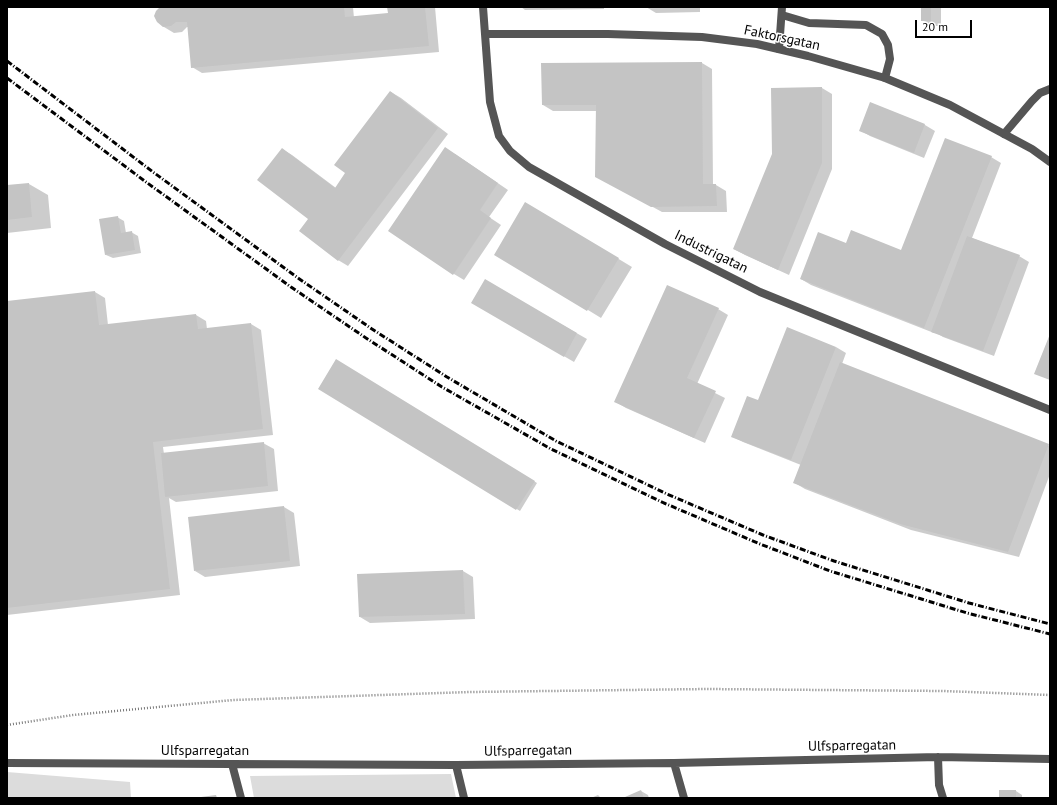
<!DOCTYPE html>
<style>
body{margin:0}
#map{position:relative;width:1057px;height:805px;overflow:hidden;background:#fff;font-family:"PT Sans",sans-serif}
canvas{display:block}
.frame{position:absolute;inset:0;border:8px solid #000;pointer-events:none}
.scale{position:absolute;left:915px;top:20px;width:57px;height:18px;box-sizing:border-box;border:2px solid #000;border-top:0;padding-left:5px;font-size:12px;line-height:14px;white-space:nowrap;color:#000;-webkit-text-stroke:3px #fff;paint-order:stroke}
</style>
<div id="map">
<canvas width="1057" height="805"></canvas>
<div class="frame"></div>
<div class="scale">20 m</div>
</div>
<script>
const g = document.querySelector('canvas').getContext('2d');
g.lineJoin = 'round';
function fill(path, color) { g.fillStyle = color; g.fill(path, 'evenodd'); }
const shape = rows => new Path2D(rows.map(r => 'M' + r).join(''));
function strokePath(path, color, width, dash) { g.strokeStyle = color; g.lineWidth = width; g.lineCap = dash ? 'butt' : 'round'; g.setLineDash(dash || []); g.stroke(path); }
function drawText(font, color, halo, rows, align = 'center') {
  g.font = font + ' "PT Sans",sans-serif'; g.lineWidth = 3; g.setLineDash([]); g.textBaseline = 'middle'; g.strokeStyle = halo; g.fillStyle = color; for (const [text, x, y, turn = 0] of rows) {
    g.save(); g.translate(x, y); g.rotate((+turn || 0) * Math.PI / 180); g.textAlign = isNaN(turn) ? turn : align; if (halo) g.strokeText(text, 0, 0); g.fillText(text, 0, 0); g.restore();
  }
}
fill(shape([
 [7,772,130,782,131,798,7,798],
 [451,774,456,798,254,798,250,776]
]), '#dcdcdc');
fill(shape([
 [163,7,353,7,354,18,389,14,388,7,435,7,439,52,202,73,192,67,188,27,187,27,182,32,174,33,164,27],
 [521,7,604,7,604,9,525,10],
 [646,7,700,7,700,12,656,13],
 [922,7,941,7,941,26,933,26,922,20],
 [702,63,712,69,713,185,716,185,726,191,727,212,662,212,607,182,597,111,553,111,543,105,542,64],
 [822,88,832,94,832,169,789,275,745,255,734,249,773,154],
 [391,92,401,98,448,134,348,266,338,260,309,218,282,149,292,155,336,188,347,173],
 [871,104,925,125,935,131,924,158,870,136,860,130],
 [455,154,508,190,489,217,501,225,464,280,454,274],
 [991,157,1001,163,972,238,1019,256,1029,262,994,356,943,337,935,332,934,333,811,285,801,279,846,244,901,251],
 [29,184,48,195,51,228,7,233,7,186],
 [539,211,632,267,601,318,588,310],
 [117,217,124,221,126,233,131,232,138,236,141,253,113,258,106,255],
 [485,281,587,339,574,362,473,303],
 [95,292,105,298,108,325,196,315,206,321,207,329,251,324,261,330,273,435,163,447,164,454,263,443,274,449,278,491,176,502,169,498,180,595,7,615,7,302],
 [718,309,728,315,697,384,725,398,705,443,626,408,616,402],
 [836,347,846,353,842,364,1050,446,1050,474,1019,557,911,530,805,489,795,483,801,465,743,442,733,437,759,402],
 [336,361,537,483,520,511,320,388],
 [284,507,294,513,300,566,205,577,195,571],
 [463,571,473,577,475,619,370,623,360,617],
 [641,791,648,795,649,798,626,798],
 [1016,791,1022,795,1022,798,1000,798],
 [598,795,601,798,591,798]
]), '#0003');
fill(shape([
 [160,7,344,7,345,17,388,13,387,7,425,7,429,46,191,68,187,22,176,22,171,26,163,27,157,22,154,16,156,11],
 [921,7,931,7,931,21,921,21],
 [702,62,703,184,716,184,717,206,651,207,595,177,596,105,542,105,541,63],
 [822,87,822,163,778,270,733,249,772,154,771,88],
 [390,91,438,128,338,261,299,231,308,219,257,180,282,148,335,188,345,173,334,165],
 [870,102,925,124,914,153,859,131],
 [945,138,992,156,924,328,800,279,818,232,846,243,851,230,901,250],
 [445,147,498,183,480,210,491,218,453,275,388,231],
 [29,183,32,217,7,220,7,185],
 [525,202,619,258,587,311,494,255],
 [118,216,121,233,132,231,135,250,105,255,99,219],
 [967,236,1020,255,983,351,931,332],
 [485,279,577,333,564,357,471,303],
 [667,285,719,308,687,378,716,391,694,438,614,402],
 [95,291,99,325,196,314,198,329,251,323,263,429,153,442,170,589,7,608,7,301],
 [787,327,836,347,791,460,731,437,747,396,758,400],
 [1050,334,1050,380,1034,374],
 [336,359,535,481,516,510,318,389],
 [840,362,1049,444,1008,552,900,524,793,483],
 [264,442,268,486,165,497,161,453],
 [284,506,290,561,194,571,188,517],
 [463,570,465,614,359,617,357,574],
 [641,790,644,798,625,798,625,797],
 [999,790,1016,790,1016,798,999,798],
 [216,795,217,798,201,798,201,797]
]), '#c4c4c4');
strokePath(shape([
 [7,725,73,715,233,700,470,692,707,689,943,691,1050,695]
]), '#777', 2.5, [1, 2]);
strokePath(shape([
 [782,15,809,23,866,25,882,34,888,45,890,59,885,78],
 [779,49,782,7],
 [1004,134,1032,101,1040,93,1050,89]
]), '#555', 8);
strokePath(shape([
 [483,7,490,102,499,136,510,151,529,167,665,244,760,292,1050,410],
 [486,34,608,34,702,37,757,44,808,56,885,78,950,105,1032,149,1050,162],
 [938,757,939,785,943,798],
 [7,763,456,765,674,763,938,757,1050,759],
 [674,763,684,798],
 [232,764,241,798],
 [456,765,464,798]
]), '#555', 8);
strokePath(shape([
 [7,61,153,172,298,278,372,329,447,377,556,441,667,494,763,535,834,561,969,603,1050,624],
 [7,78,146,182,291,287,366,338,442,387,551,449,664,503,760,544,830,571,967,613,1050,634]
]), '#000', 3, [6, 2, 1, 2]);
drawText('14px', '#000', '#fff', [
 ["Faktorsgatan",782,38,12],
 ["Industrigatan",711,252,26],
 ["Ulfsparregatan",852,746,-1],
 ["Ulfsparregatan",205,751],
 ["Ulfsparregatan",528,751,-1]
]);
</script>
